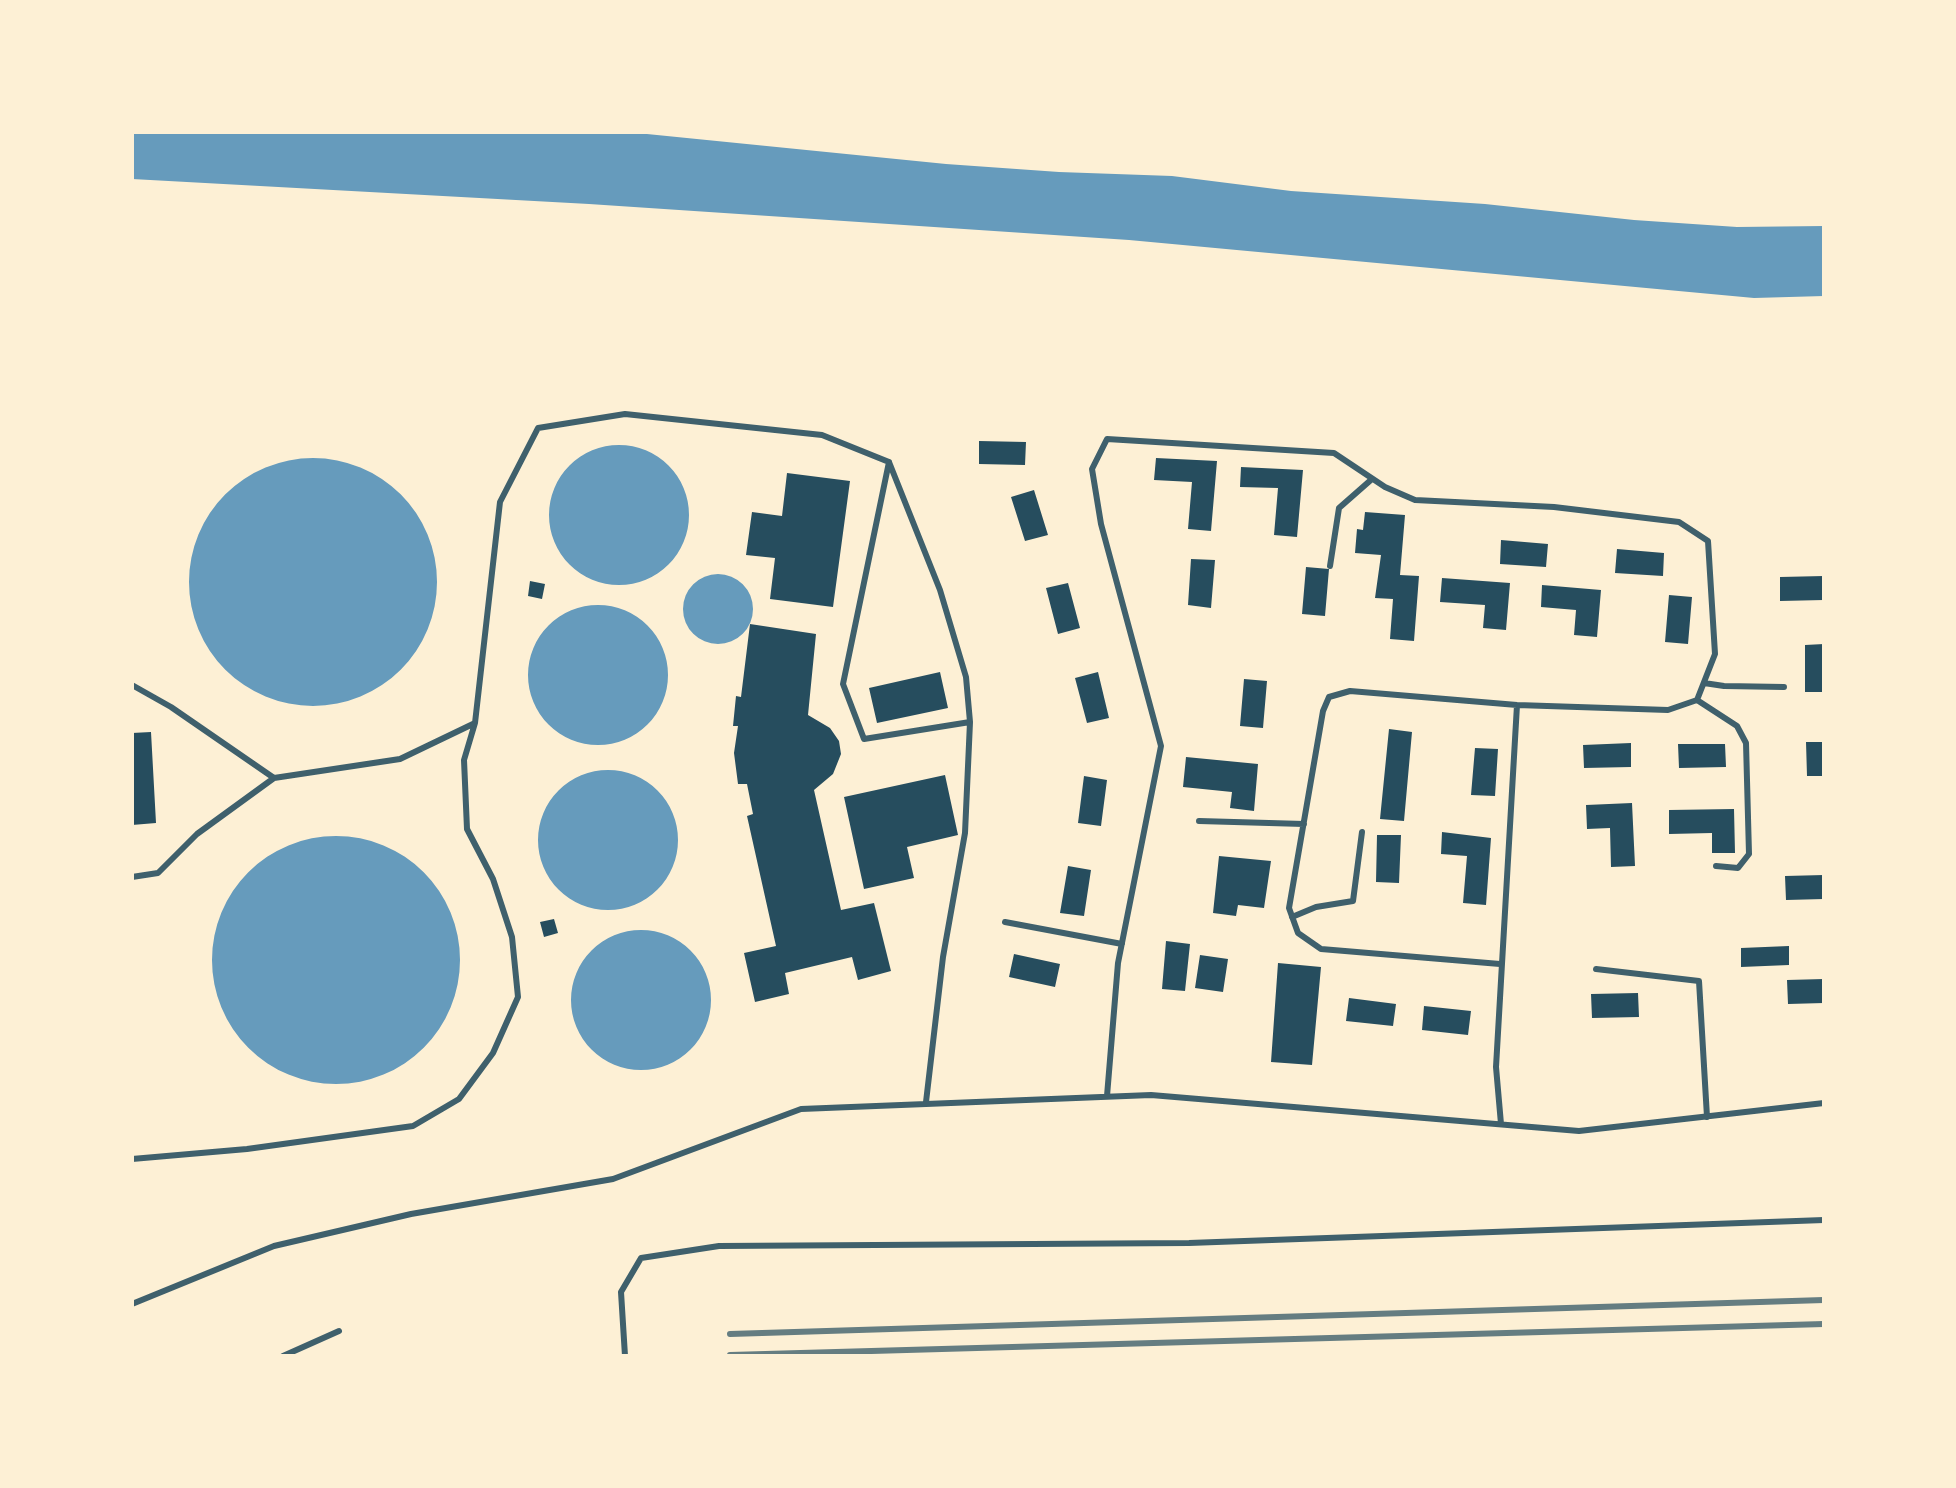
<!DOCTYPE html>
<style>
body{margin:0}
#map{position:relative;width:1956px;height:1488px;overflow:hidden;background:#fdf0d5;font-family:"Fira Sans Condensed",sans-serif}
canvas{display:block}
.frame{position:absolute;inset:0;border:134px solid #fdf0d5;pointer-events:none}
</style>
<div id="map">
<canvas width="1956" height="1488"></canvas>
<div class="frame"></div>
</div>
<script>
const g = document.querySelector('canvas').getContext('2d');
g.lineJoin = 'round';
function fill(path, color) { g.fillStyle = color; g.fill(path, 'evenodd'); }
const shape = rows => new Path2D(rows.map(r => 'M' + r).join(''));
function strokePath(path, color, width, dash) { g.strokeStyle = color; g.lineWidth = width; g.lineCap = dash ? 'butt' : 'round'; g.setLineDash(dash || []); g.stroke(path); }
fill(shape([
 [132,132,627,132,946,164,1059,172,1172,176,1291,191,1485,204,1634,220,1737,227,1824,226,1824,296,1754,298,1129,240,589,204,132,179],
 '549 515a70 70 0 1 1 140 0a70 70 0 1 1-140 0Z',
 '189 582a124 124 0 1 1 248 0a124 124 0 1 1-248 0Z',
 '683 609a35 35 0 1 1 70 0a35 35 0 1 1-70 0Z',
 '528 675a70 70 0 1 1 140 0a70 70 0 1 1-140 0Z',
 '538 840a70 70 0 1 1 140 0a70 70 0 1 1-140 0Z',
 '212 960a124 124 0 1 1 248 0a124 124 0 1 1-248 0Z',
 '571 1000a70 70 0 1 1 140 0a70 70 0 1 1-140 0Z'
]), '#669bbc');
fill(shape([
 [979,441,1026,442,1025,465,979,464],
 [1156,458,1217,461,1211,531,1188,529,1192,482,1154,480],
 [1241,467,1303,470,1297,537,1274,535,1278,488,1240,487],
 [787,473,850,481,833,607,770,599,775,558,746,555,752,512,782,516],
 [1034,490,1048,535,1025,541,1011,497],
 [1365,512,1405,515,1400,575,1419,576,1414,641,1390,639,1393,599,1375,598,1381,555,1355,553,1357,529,1363,530],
 [1501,540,1548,544,1546,567,1500,564],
 [1617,549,1664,553,1663,576,1615,573],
 [1191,559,1215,560,1211,608,1188,605],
 [1306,567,1329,569,1325,616,1302,614],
 [1824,576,1824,600,1780,601,1780,577],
 [1442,578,1510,583,1506,630,1483,628,1485,605,1440,602],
 [530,581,545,584,542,599,528,596],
 [1068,583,1080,628,1058,634,1046,588],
 [1542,585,1601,590,1597,637,1574,635,1576,610,1541,607],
 [1669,595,1692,597,1688,644,1665,642],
 [750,624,816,634,808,715,830,728,839,741,841,754,833,774,814,790,841,910,874,903,891,971,858,980,852,957,785,973,789,994,755,1002,744,953,776,946,747,816,753,814,747,784,738,784,734,753,738,726,733,726,736,696,741,697],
 [1824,644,1824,692,1805,692,1805,645],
 [940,672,948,708,877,723,869,688],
 [1098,672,1109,718,1087,723,1075,678],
 [1244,679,1267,681,1263,728,1240,726],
 [1389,729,1412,732,1404,821,1380,819],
 [151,732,156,823,132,825,132,733],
 [1806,742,1824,742,1824,776,1807,776],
 [1631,743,1631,767,1584,768,1583,745],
 [1678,744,1725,744,1726,767,1679,768],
 [1475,748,1498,749,1495,796,1471,795],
 [1186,757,1258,764,1254,811,1230,808,1232,792,1183,787],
 [945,775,958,835,907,847,914,878,864,889,844,797],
 [1084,776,1107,780,1101,826,1078,823],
 [1632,803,1635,866,1611,867,1610,828,1587,829,1586,805],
 [1734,809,1735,853,1712,853,1712,833,1669,834,1669,810],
 [1442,832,1491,838,1486,905,1463,903,1467,856,1441,854],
 [1377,835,1401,835,1399,883,1376,882],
 [1219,856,1271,861,1264,908,1238,905,1236,916,1213,913],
 [1068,866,1091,870,1084,916,1060,913],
 [1824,875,1824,899,1786,900,1785,876],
 [554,919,558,933,544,937,540,922],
 [1166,941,1190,944,1185,991,1162,989],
 [1789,946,1789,965,1741,967,1741,948],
 [1014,954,1060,964,1055,987,1009,977],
 [1200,955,1228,959,1223,992,1195,988],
 [1278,963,1321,967,1312,1065,1271,1062],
 [1824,979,1824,1003,1788,1004,1787,980],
 [1638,993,1639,1017,1592,1018,1591,994],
 [1349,998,1396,1004,1393,1026,1346,1021],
 [1424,1006,1471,1011,1468,1035,1422,1030]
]), '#264d5e');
strokePath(shape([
 [889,462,843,684,864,739,970,722],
 [1330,566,1339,508,1372,479],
 [1704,683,1724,686,1784,687],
 [132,685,171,707,274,778],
 [1697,700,1737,726,1746,743,1749,854,1738,868,1716,866],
 [1199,821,1304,824],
 [132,877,158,873,197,834,274,778,400,759,475,723,500,502,538,428,625,414,822,435,889,462,940,590,966,677,970,722,965,833,943,957,926,1102],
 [1292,917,1316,907,1353,901,1362,832],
 [1005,922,1122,944],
 [1596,969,1699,981,1707,1117],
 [1107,1096,1118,963,1161,746,1101,524,1092,469,1107,439,1334,453,1385,487,1415,500,1554,507,1679,522,1708,541,1715,654,1697,700,1668,710,1517,705,1350,691,1329,697,1323,711,1289,908,1298,933,1321,949,1500,964],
 [1501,1124,1496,1067,1517,705],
 [132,1159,247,1149,413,1126,459,1099,493,1053,518,997,512,937,493,879,467,829,464,760,475,723],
 [132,1304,274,1246,411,1214,613,1179,801,1109,1151,1095,1579,1131,1824,1103],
 [283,1356,339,1331],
 [625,1356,621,1292,641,1258,719,1246,1189,1243,1824,1220]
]), '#3f606c', 6);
strokePath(shape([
 [730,1334,1824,1300],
 [730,1355,1824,1324]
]), '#657d81', 6);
</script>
